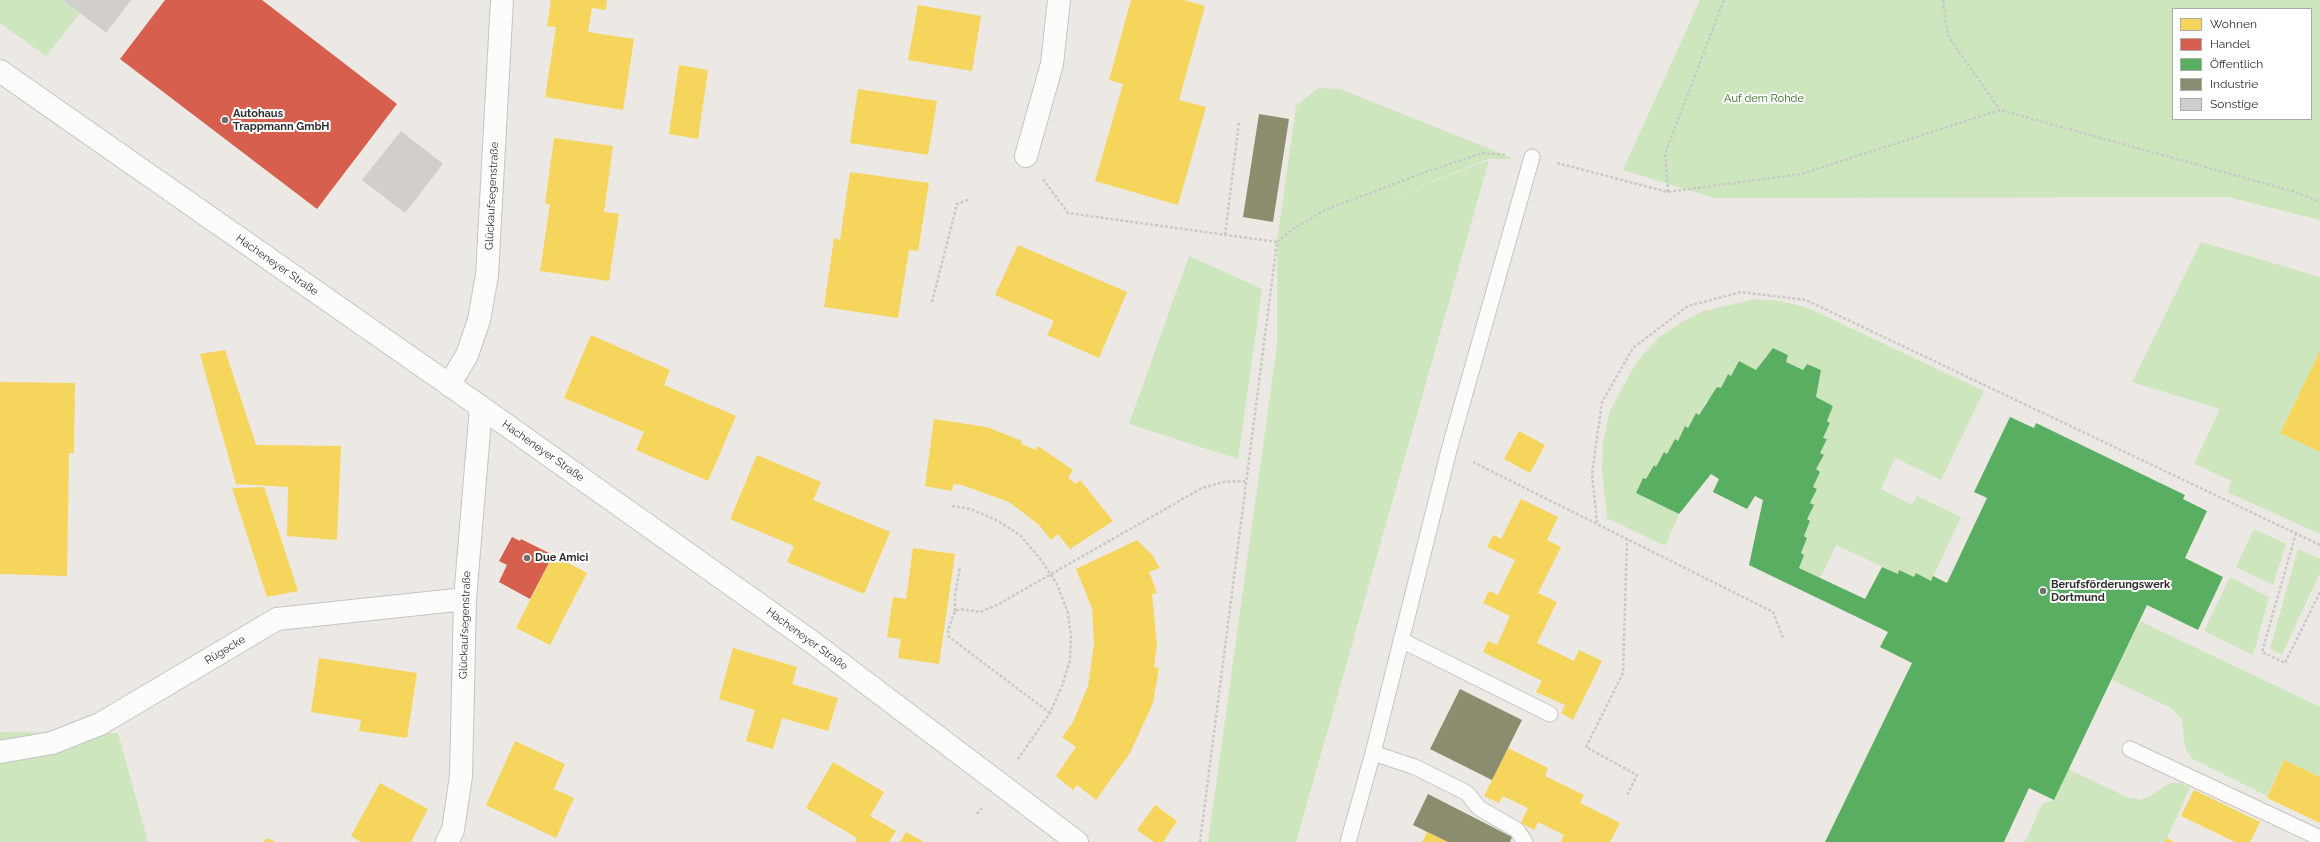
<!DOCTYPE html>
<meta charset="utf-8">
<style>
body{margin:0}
#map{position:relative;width:2320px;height:842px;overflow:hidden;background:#ece8e4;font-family:Raleway,sans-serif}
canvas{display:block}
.legend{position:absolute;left:2172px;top:8px;width:140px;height:112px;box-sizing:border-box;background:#fff;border:1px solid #ababab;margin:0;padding:5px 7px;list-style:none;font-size:12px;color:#2e2e2e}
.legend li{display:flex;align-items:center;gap:8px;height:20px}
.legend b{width:20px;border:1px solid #ababab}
</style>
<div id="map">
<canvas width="2320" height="842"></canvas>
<ul class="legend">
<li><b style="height:11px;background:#f6d55c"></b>Wohnen</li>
<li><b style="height:11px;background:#d6604d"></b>Handel</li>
<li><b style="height:11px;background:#5aae61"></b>Öffentlich</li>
<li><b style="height:11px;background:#8c8c6e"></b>Industrie</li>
<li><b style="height:11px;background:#d1cecb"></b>Sonstige</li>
</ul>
</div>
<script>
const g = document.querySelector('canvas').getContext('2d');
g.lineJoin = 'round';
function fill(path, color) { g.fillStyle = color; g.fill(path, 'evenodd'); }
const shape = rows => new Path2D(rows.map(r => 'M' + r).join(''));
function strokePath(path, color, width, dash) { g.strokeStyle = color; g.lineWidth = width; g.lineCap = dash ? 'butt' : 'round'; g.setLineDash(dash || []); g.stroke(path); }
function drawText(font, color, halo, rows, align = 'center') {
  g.font = font + ' Raleway,sans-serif'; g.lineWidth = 4; g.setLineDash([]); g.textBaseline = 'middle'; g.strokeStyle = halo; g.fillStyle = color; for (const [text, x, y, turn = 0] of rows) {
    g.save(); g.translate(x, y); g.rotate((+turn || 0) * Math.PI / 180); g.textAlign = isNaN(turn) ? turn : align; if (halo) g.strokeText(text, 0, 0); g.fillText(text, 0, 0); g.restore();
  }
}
fill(shape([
 [0,0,62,0,80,13,46,56,0,23],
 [1700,0,2320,0,2320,220,2228,197,1714,198,1623,170],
 [2173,9,2311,9,2311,119,2173,119],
 [1318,88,1340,89,1515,159,1488,159,1378,203,1489,160,1296,842,1208,842,1277,345,1277,242,1296,106],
 [2201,242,2320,277,2320,351,2280,433,2320,452,2320,534,2227,492,2232,481,2194,464,2220,409,2132,382],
 [1189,256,1262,289,1238,459,1129,424],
 [1756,299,1780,301,1808,308,1984,391,1941,480,1895,458,1881,489,1912,505,1917,496,1961,517,1931,581,1916,573,1914,577,1899,570,1898,574,1836,545,1820,578,1799,568,1804,555,1801,553,1807,538,1804,536,1810,521,1807,519,1810,503,1817,489,1813,487,1820,472,1816,469,1824,456,1820,453,1827,439,1823,438,1830,423,1827,421,1833,406,1816,397,1821,370,1807,364,1803,370,1786,362,1788,355,1773,348,1756,370,1739,361,1731,376,1728,374,1721,388,1717,387,1709,402,1706,401,1699,415,1696,414,1688,428,1685,426,1678,441,1675,440,1667,454,1664,452,1656,467,1653,465,1646,479,1643,478,1636,493,1679,514,1665,546,1607,518,1602,473,1603,442,1610,411,1636,363,1658,338,1682,322,1704,311],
 [2254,529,2286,544,2273,585,2236,567],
 [2298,549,2320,559,2320,573,2282,654,2270,649],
 [2230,577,2269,597,2253,655,2204,631],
 [2140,621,2320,707,2320,777,2284,760,2267,796,2191,758,2185,748,2182,720,2171,708,2112,680],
 [0,732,118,733,148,842,0,842],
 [2068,769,2127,797,2140,800,2150,796,2170,783,2180,783,2190,788,2165,842,2025,842,2042,804,2054,800]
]), '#cee6be');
fill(shape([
 [551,0,607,0,606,10,592,8,588,32,634,39,623,110,545,97,556,27,547,26],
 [1131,0,1184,0,1205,6,1179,100,1206,107,1178,205,1095,181,1123,84,1109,80],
 [918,5,981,16,972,71,908,60],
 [679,65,708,70,698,139,669,134],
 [858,89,937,101,928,155,850,143],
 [554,138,613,146,604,212,619,214,609,281,540,271,550,204,545,204],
 [850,172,929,183,918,251,909,250,898,318,824,307,834,238,840,240],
 [1018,245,1127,292,1099,358,1047,335,1054,321,995,295],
 [591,335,670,370,664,385,736,416,708,481,636,450,644,432,564,398],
 [225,350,256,445,341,446,337,540,287,536,288,487,236,484,200,354],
 [2320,351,2320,452,2280,433],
 [0,382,75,383,74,453,69,453,67,576,0,574],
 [934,419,987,427,1022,441,1021,444,1036,450,1038,446,1073,470,1068,478,1076,484,1080,480,1113,521,1070,549,1058,534,1051,540,1039,525,1009,502,962,485,953,484,952,491,925,486],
 [1519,431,1545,445,1530,473,1504,459],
 [757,455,821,482,813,500,890,532,864,594,787,562,794,546,730,519],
 [264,487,298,591,267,597,232,488],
 [1521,499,1558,517,1547,540,1561,547,1538,593,1557,602,1537,643,1574,661,1579,650,1602,661,1573,720,1561,713,1565,705,1536,692,1542,681,1483,652,1488,641,1497,645,1510,616,1483,603,1489,591,1498,595,1515,560,1487,547,1493,535,1501,539],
 [1137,540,1152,555,1160,568,1149,572,1157,593,1152,594,1157,645,1154,667,1159,668,1153,703,1130,753,1096,800,1077,785,1073,790,1056,776,1076,747,1062,737,1073,722,1088,686,1094,644,1092,608,1076,569],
 [913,548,955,554,939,664,898,658,901,639,887,637,893,597,906,599],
 [553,555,587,573,550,645,516,628],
 [733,648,797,667,792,684,838,698,828,731,782,718,773,749,746,741,755,710,719,699],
 [319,658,417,673,407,738,359,731,361,720,311,712],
 [515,741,565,764,554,789,574,798,556,838,486,805],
 [1508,748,1548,768,1545,776,1584,795,1580,803,1620,823,1610,842,1561,842,1564,835,1538,822,1534,830,1521,823,1528,808,1503,796,1499,803,1484,796],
 [2284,760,2320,777,2320,823,2267,798],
 [833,762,884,792,870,816,896,831,889,842,855,842,857,838,806,808],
 [380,783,428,809,411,842,361,842,351,836],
 [2194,790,2260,822,2250,842,2235,842,2181,816],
 [1155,805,1177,821,1163,842,1154,842,1137,830],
 [906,832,924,842,900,842],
 [1427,832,1448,842,1422,842],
 [266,838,276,842,264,842],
 [2167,838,2174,842,2165,842]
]), '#f6d55c');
fill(shape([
 [165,0,262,0,397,104,317,209,120,59],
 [512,537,520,541,521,539,553,555,530,599,499,582,507,565,499,561]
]), '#d6604d');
fill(shape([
 [1773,348,1788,355,1786,362,1803,370,1807,364,1821,370,1816,397,1833,406,1827,421,1830,423,1823,438,1827,439,1820,453,1824,455,1816,469,1820,472,1813,487,1817,489,1810,503,1814,505,1807,519,1810,521,1804,536,1807,538,1801,553,1804,555,1799,568,1865,599,1882,567,1898,574,1899,570,1914,577,1916,573,1931,581,1933,576,1947,583,1987,498,1974,492,2010,417,2034,428,2036,423,2185,495,2183,499,2207,511,2185,558,2223,577,2198,630,2147,605,2054,800,2029,788,2004,842,1825,842,1912,663,1880,647,1888,632,1749,565,1763,500,1755,496,1747,509,1713,492,1719,479,1711,474,1679,514,1636,493,1643,478,1646,479,1654,465,1656,467,1664,452,1667,454,1675,439,1678,441,1685,426,1688,428,1696,413,1699,415,1717,387,1721,388,1728,374,1731,376,1739,361,1756,370]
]), '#5aae61');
fill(shape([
 [1259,114,1289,119,1273,222,1243,217],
 [1460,689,1522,720,1492,780,1430,749],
 [1428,794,1512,837,1510,842,1448,842,1413,825]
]), '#8c8c6e');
fill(shape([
 [63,0,131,0,106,33],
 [401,131,443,164,405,213,362,180]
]), '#d1cecb');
const service = shape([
 [1401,640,1550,714],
 [2130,749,2320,838],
 [1373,753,1415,767,1467,793,1479,808,1517,830,1525,842],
 [1348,842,1373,753,1449,450,1532,157]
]);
const minor = shape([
 [0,71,481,407,812,642,1077,842],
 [1026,156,1052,64,1059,0],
 [449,385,467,355,479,320,487,275,502,0],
 [0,752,52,743,100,724,277,619,465,599],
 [447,842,453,830,461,776,465,599,481,407]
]);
strokePath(service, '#c5c4c5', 17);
strokePath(minor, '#c5c4c5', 24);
strokePath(shape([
 [1943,0,1948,36,2000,110],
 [1557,163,1668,192,1801,174,2000,110,2292,191,2320,202],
 [1043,179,1068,213,1277,242,1200,842],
 [1668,192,1665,154,1724,0],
 [1225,235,1239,122],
 [1277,242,1293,229,1325,210,1423,173,1483,153,1505,155],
 [932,302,957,204,970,199],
 [1473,462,1773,612,1783,638],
 [952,506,971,509,998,521,1020,535,1041,560,1057,584,1068,613,1071,637,1070,660,1062,686,1050,713,1018,759],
 [1597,523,1592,474,1602,402,1633,348,1688,306,1741,292,1806,300,2320,545],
 [2296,533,2262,652,2285,663,2320,592],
 [1627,538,1623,673,1586,747,1637,775,1627,796],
 [955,611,955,594,960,568],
 [1050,713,949,637,948,630,955,611,961,609,980,612,997,605,1202,488,1223,482,1246,481],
 [977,814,982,808]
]), '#c9c9c8', 2.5, [3, 2]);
strokePath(service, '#fcfcfb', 15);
strokePath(minor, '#fcfcfb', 22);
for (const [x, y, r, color] of [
 [225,120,4,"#706f6e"],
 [527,558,4,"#706f6e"],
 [2043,591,4,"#706f6e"]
]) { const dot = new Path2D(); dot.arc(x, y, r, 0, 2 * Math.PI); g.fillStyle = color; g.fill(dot); strokePath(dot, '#fff', 1.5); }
drawText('11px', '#2c6e1b', '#fff', [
 ["Auf dem Rohde",1764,99]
]);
drawText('bold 11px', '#2e2e2e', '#fff', [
 ["Autohaus",233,114],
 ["Trappmann GmbH",233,127],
 ["Due Amici",535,558],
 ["Berufsförderungswerk",2051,585],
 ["Dortmund",2051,598]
], 'left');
drawText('11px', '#2e2e2e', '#fff', [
 ["Glückaufsegenstraße",492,196,-87],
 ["Hacheneyer Straße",277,265,35],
 ["Hacheneyer Straße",543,451,35],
 ["Glückaufsegenstraße",465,625,-88],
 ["Hacheneyer Straße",807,639,36],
 ["Rügecke",225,650,-31]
]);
</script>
